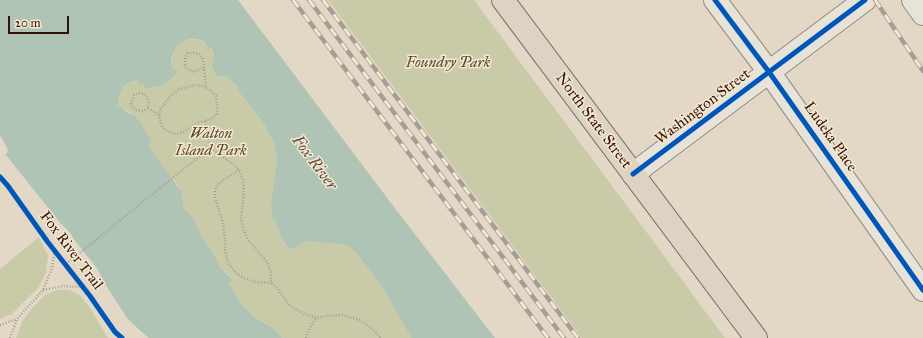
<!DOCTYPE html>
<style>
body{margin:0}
#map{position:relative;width:923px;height:338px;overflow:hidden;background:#e2d8c5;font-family:"IM FELL Great Primer",serif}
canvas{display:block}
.scale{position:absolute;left:8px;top:16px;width:61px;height:18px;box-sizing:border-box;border:2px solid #351407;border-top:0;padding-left:5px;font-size:12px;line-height:14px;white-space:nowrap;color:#351407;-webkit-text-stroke:3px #f4e8d2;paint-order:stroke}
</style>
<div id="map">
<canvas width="923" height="338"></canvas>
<div class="scale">20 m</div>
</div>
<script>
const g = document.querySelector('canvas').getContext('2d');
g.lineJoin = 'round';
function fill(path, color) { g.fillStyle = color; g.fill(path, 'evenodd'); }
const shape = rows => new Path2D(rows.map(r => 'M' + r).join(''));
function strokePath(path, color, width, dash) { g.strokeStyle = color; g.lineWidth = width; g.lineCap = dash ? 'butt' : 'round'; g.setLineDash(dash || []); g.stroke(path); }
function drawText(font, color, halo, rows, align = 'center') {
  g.font = font + ' "IM FELL Great Primer",serif'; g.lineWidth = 3; g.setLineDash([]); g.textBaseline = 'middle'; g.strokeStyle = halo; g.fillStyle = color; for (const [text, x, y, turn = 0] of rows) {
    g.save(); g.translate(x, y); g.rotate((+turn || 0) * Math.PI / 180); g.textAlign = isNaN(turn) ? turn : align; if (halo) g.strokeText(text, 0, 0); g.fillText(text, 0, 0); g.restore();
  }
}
fill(shape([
 [328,0,474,0,725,338,582,338],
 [188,39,200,40,209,46,214,56,213,72,218,77,227,76,237,86,239,92,262,121,273,141,277,159,271,204,272,219,275,219,281,238,290,250,307,241,345,245,351,248,356,253,382,286,411,338,282,338,266,323,255,319,239,302,237,296,229,285,230,282,233,280,231,277,220,267,202,238,195,220,184,208,182,196,178,185,169,175,150,148,151,140,141,123,135,115,118,107,119,95,123,87,128,83,138,80,144,83,144,88,151,88,163,85,170,80,173,70,171,63,174,52,177,46],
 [39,237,48,256,46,273,38,288,12,314,0,319,0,269],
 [57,290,69,290,81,296,90,308,108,338,16,338,23,320,34,306,45,295]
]), '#c9cba8');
fill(shape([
 [0,0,238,0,397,211,495,338,411,338,382,286,356,253,351,248,345,245,307,241,290,250,281,238,275,219,272,219,271,204,277,159,273,141,262,121,239,92,237,86,227,76,218,77,216,75,212,68,214,56,212,50,203,41,196,39,188,39,177,46,172,56,171,63,173,70,177,70,177,73,170,80,163,85,151,88,144,88,144,84,138,83,137,80,128,83,123,87,119,95,118,106,121,106,123,109,126,112,135,115,141,123,151,140,150,148,181,191,184,208,195,220,202,238,211,250,220,267,233,280,230,282,229,285,237,296,239,302,255,318,272,327,282,338,149,338,145,335,127,318,104,282,97,268,76,242,68,230,61,224,6,155,8,150,0,135]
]), '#afc4b4');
const minor = shape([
 [715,0,769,72,923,290],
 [913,0,923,14],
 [633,174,865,0]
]);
const primary = shape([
 [503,0,756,338]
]);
strokePath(minor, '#948a7e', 24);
strokePath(primary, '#7b7065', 24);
strokePath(shape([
 [204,70,202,68,194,72,185,67,185,58,188,53,198,53,203,58,206,87],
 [148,108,143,111,135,110,131,104,134,95,140,93,146,95,149,101,148,108,159,115],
 [205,121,195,124,184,132,176,134,169,132,163,128,161,123,159,117,160,110,171,95,179,89,196,85,204,86,210,90,216,96,217,103,217,114,211,119,205,121,210,148],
 [239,170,223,180,217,185,215,191,215,198,222,219,225,237,225,250,228,263,237,274,244,278,255,282,271,283],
 [66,264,210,148,234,165,239,170,243,180,244,192,241,218,243,229,248,240,267,262,271,272,271,283,277,288,289,305,304,314,316,318,327,316,342,315,357,319,369,326,381,338],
 [43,290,64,286,79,287,85,289],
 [0,325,17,319],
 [10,338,17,319,43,290,52,268,55,250],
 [306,338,307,333,316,318]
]), '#a69e96', 2.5, [1, 2]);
strokePath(minor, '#e8e3d9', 22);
strokePath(primary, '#dcd3c4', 22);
const rail = shape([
 [293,0,548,338],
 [309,0,564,338],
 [323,0,578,338],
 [875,0,923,71]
]);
strokePath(rail, '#a69e96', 4.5);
strokePath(rail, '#f4e8d2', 3, [9]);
strokePath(shape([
 [715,0,769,72,923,290],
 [633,174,865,0],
 [0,177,8,186,47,241,90,296,115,332,122,338]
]), '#0057b8', 5);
drawText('italic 15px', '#5b4830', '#f4e8d2', [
 ["Foundry Park",448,63],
 ["Walton",211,134],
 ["Island Park",211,151]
]);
drawText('15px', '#351407', '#f4e8d2', [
 ["Washington Street",703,107,-37],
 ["North State Street",593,121,53],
 ["Ludeka Place",830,137,55],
 ["Fox River Trail",71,251,53]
]);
drawText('italic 16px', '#584e41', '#f4e8d2', [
 ["Fox River",314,163,53]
]);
</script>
